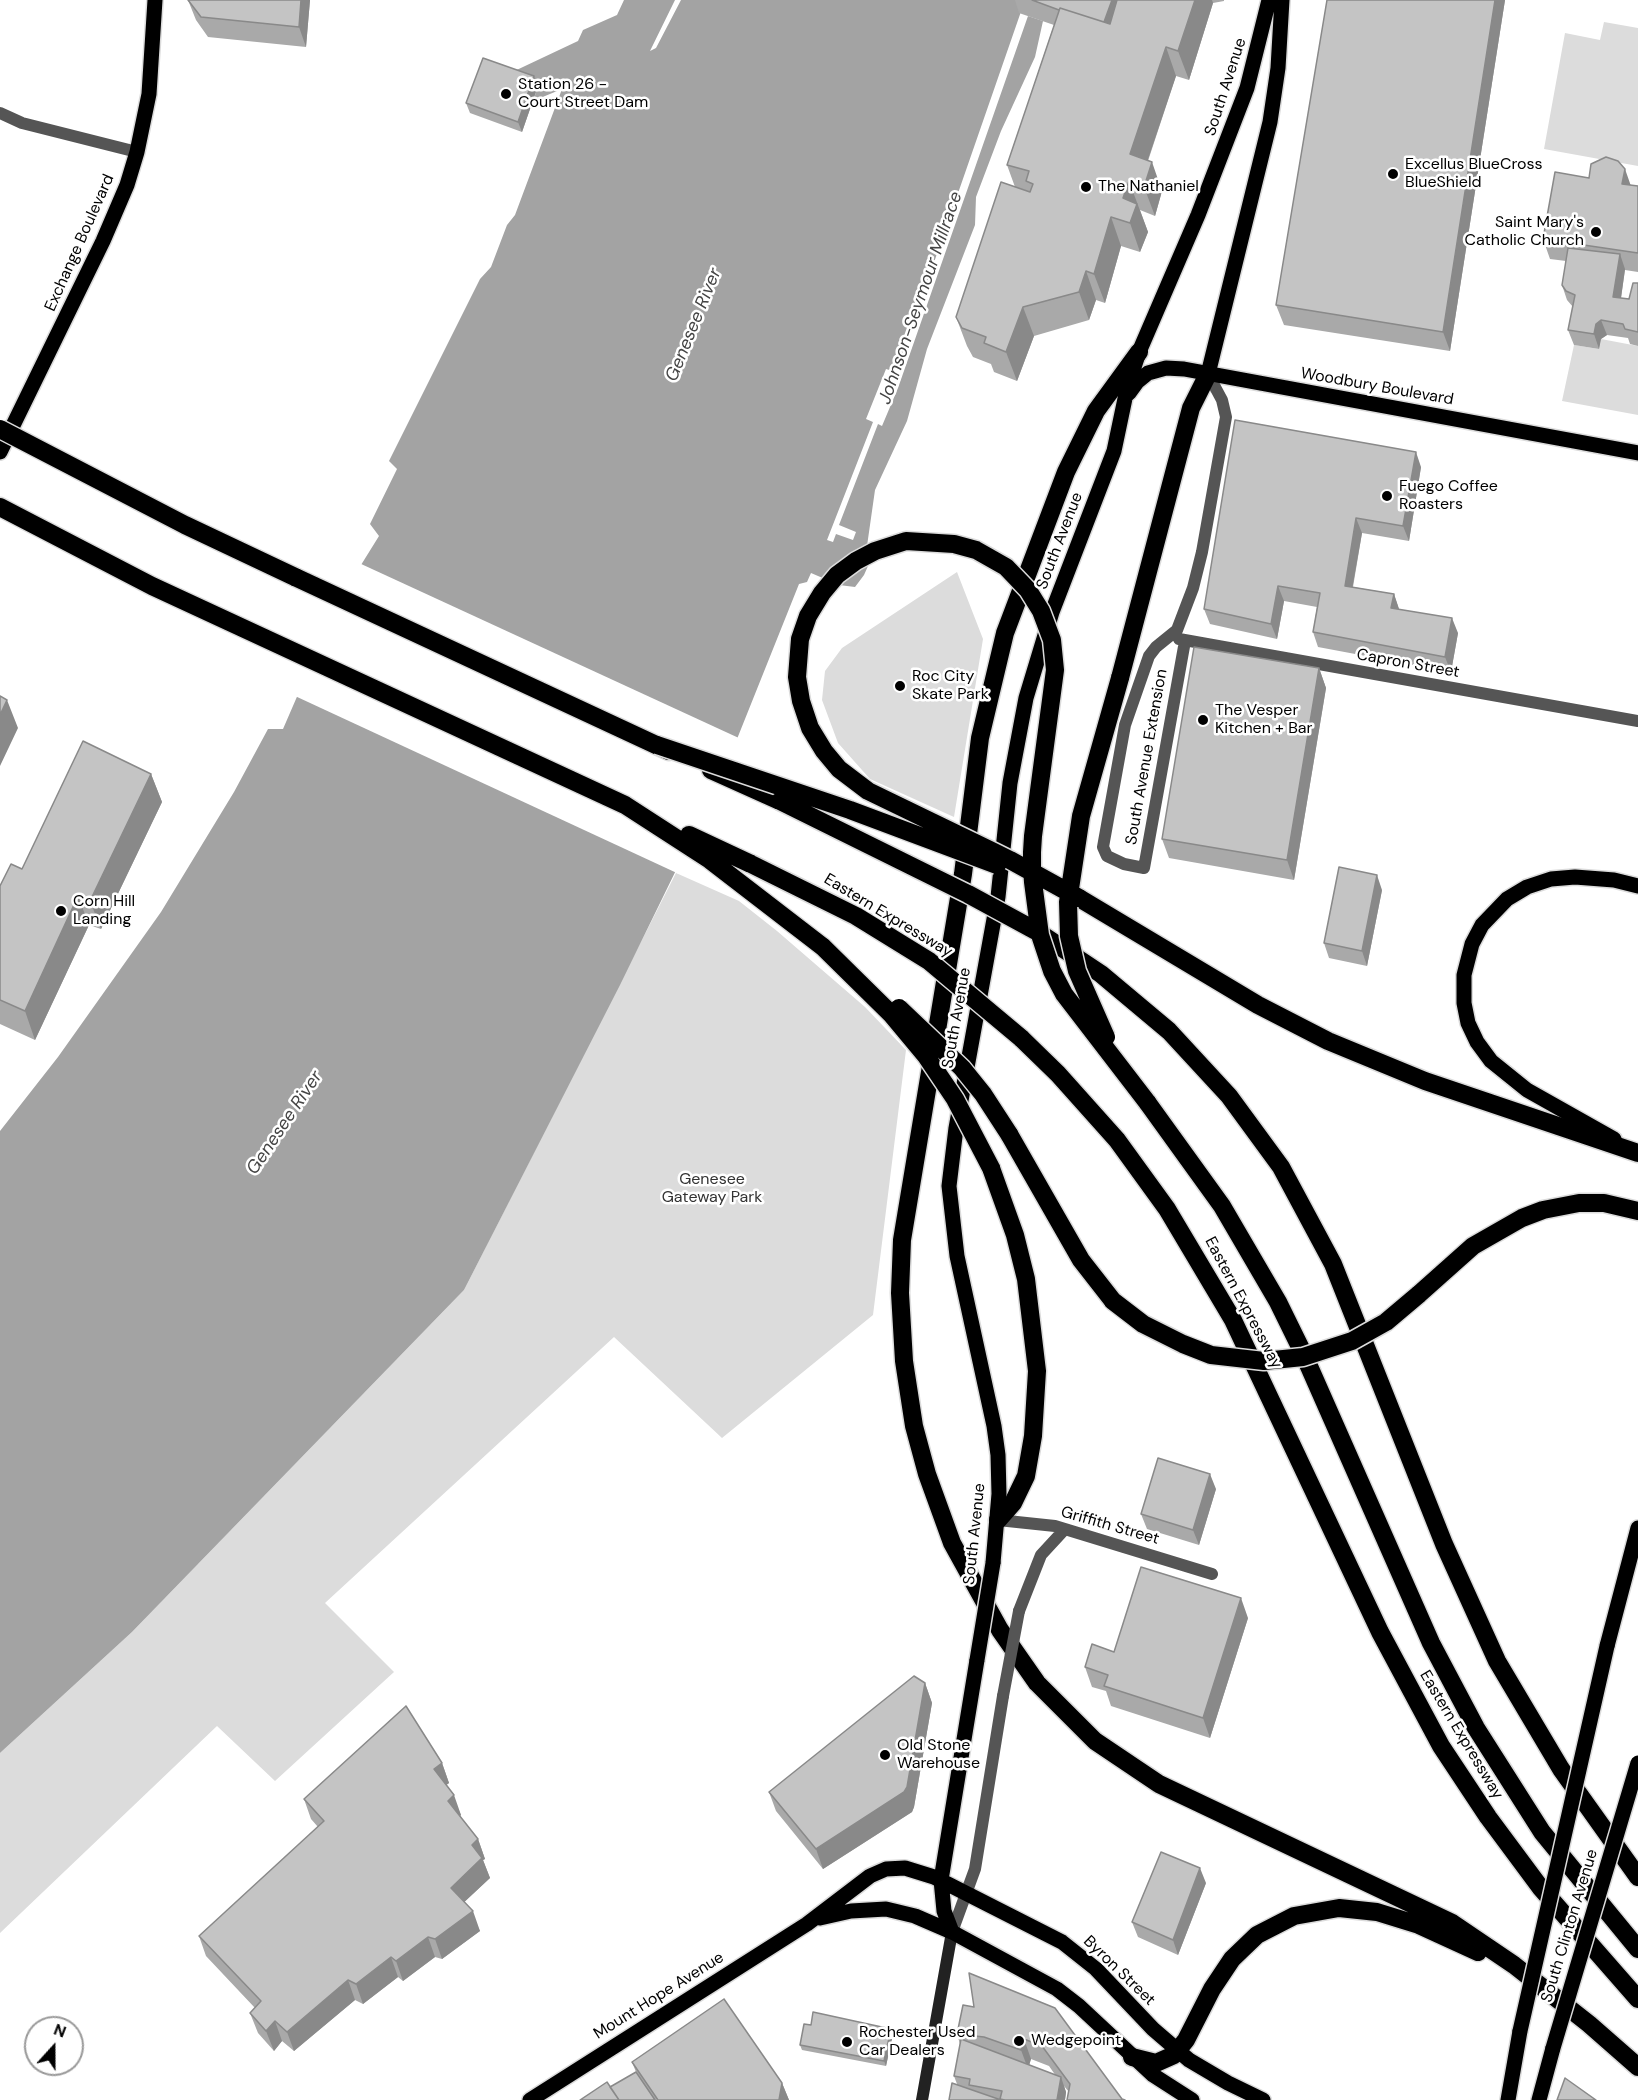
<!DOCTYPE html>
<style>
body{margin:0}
#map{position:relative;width:1638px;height:2100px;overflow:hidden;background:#fff;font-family:"DM Sans",sans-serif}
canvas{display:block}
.north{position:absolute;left:24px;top:2016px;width:60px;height:60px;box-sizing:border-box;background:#fff;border:2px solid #999;border-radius:50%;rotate:21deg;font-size:16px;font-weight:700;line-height:24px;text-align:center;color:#000}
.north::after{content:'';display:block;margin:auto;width:21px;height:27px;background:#000;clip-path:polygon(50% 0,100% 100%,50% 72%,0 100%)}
</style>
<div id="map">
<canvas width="1638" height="2100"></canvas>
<div class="north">N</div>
</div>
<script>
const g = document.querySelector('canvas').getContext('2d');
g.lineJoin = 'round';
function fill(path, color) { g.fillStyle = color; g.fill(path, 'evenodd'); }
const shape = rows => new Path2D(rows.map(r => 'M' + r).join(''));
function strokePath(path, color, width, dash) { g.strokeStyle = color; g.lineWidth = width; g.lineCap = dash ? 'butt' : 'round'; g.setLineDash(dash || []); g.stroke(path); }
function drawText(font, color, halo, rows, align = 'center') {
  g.font = font + ' "DM Sans",sans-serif'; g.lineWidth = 5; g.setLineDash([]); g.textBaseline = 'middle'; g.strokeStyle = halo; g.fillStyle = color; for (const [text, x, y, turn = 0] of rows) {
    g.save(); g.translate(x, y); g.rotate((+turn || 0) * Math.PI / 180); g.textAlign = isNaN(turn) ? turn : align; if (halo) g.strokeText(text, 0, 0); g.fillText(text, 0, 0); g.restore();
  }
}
fill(shape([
 [1604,22,1638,28,1638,166,1544,149,1565,33,1600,40],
 [1601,339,1638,346,1638,415,1562,401,1574,345,1599,349],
 [957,572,983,639,954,817,870,779,838,743,822,700,825,671,842,648],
 [676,873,739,901,777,931,865,1007,906,1050,873,1315,722,1438,614,1337,325,1603,394,1672,275,1781,217,1726,0,1933,0,1753,132,1632,464,1290]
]), '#dcdcdc');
fill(shape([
 [624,0,675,0,650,51,656,48,681,0,1025,0,896,372,886,369,866,419,873,422,827,540,833,542,836,534,853,540,856,532,839,525,878,424,882,426,898,388,1028,16,1043,21,1035,57,1001,131,976,197,975,225,927,349,907,421,875,490,867,546,868,566,864,575,855,587,839,585,811,573,807,582,799,584,723,774,620,985,464,1290,132,1632,0,1753,0,1131,58,1057,161,912,234,792,268,729,283,729,338,602,379,536,370,524,397,469,389,461,480,279,491,267,507,225,515,215,562,89,533,101,538,86,506,75,578,41,583,30,617,15]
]), '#a3a3a3');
fill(shape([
 [359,563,741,739,679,874,295,696,336,601]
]), '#fff');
const primary = shape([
 [1208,374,1270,122,1278,68,1282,0],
 [1129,393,1137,382,1148,373,1166,368,1184,369,1638,453],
 [0,452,103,241,127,185,137,152,149,94,155,0],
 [1614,1139,1527,1090,1491,1061,1477,1042,1468,1023,1464,1003,1464,975,1472,944,1482,925,1507,899,1527,887,1551,879,1575,877,1614,880,1638,886],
 [993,1563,999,1494,998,1455,994,1426,957,1256,949,1186,956,1128,998,897,1010,783,1026,698,1052,612,1114,451,1127,389,1139,352,1198,215,1247,88,1269,0],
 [1607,1646,1638,1528],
 [820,1918,851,1911,886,1909,915,1916,952,1932,1057,1989,1079,2006,1153,2075,1192,2100],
 [952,1932,944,1911,941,1880,977,1660],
 [530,2100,807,1924,870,1876,886,1869,905,1868,934,1877,1062,1942,1096,1969,1153,2029,1189,2060,1228,2083,1263,2100],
 [1508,2100,1520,2031],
 [1539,2100,1553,2048]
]);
const highway = shape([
 [1139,352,1096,411,1066,472,1005,633,980,738,963,874,902,1240,900,1293,904,1361,914,1426,927,1474,952,1543,1000,1630,1037,1683,1095,1741,1159,1784,1452,1923,1514,1965,1589,2024,1638,2067],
 [0,507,152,586,625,805,710,860,823,947],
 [295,577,669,751],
 [1120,678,1191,408,1208,374],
 [711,770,780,801],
 [689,835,751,864],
 [1079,898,1258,1005,1328,1041,1425,1081,1638,1153],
 [1038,932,1101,974,1169,1031,1229,1096,1281,1167,1333,1264,1444,1544,1497,1661,1561,1769,1638,1877],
 [1021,1038,1058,1074,1117,1140,1167,1209,1233,1320,1380,1632,1441,1746,1488,1817,1540,1887,1638,1999],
 [1147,1102,1222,1206,1278,1302,1304,1355,1431,1643,1476,1728,1542,1832,1638,1949],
 [1009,1134,1081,1260,1113,1301],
 [991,1168,1015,1235,1026,1279,1037,1371,1033,1436,1026,1476,1013,1503,998,1520],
 [1418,1295,1473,1246,1522,1218,1543,1210,1579,1203,1604,1203,1638,1211],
 [1132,2057,1156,2063,1174,2055,1186,2040,1212,1989,1232,1959,1257,1935,1294,1916,1339,1908,1377,1912,1419,1925,1478,1952]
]);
strokePath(primary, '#dbdbdb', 18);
strokePath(highway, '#dbdbdb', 21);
strokePath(shape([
 [0,113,22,123,137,152],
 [1179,639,1638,721],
 [1185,641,1144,868,1124,864,1107,856,1103,847,1125,725,1149,656,1156,647,1177,630,1193,588,1202,552,1226,417,1222,400,1208,374],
 [998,1520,1055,1526,1212,1574],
 [1019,1611,1041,1555,1065,1529],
 [952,1932,975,1869,1003,1696]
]), '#555', 12);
strokePath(shape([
 [922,2100,952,1932]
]), '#222', 12);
strokePath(primary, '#000', 15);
strokePath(highway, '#000', 18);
const primaryBridge = shape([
 [977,1660,993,1563],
 [1520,2031,1607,1646],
 [1553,2048,1638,1763]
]);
const highwayBridge = shape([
 [0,429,185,525,295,577],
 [657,745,850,810,997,865],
 [780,801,968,894,1038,932],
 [751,864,856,916,929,961,1021,1038],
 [1079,898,1010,860,994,852,868,791,839,769,824,751,810,728,801,701,797,677,800,639,808,616,822,593,837,575,856,561,875,551,906,541,954,544,976,550,1006,567,1028,590,1041,611,1052,640,1055,670,1033,836,1032,852,1032,868,1033,882,1040,935,1052,971,1064,994,1147,1102],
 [823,947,891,1014,926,1056,955,1099,991,1168],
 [899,1008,962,1068,983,1094,1009,1134],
 [1106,1037,1077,971,1069,936,1068,902,1081,816,1120,678],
 [1113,1301,1143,1324,1183,1344,1211,1355,1264,1361,1303,1357,1352,1341,1386,1322,1418,1295]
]);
strokePath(primaryBridge, '#dbdbdb', 18, []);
strokePath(highwayBridge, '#dbdbdb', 21, []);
strokePath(shape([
 [1003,1696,1019,1611]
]), '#555', 12);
strokePath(primaryBridge, '#000', 15);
strokePath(highwayBridge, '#000', 18);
fill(shape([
 [188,0,310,0,306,47,208,37,196,20],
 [1015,0,1224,0,1224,1,1213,3,1189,80,1176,76,1148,161,1162,191,1155,216,1140,210,1148,232,1140,252,1121,246,1105,303,1096,300,1089,320,1034,336,1017,381,994,372,991,364,973,357,967,346,956,317,1015,187,1007,165,1054,25,1019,13],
 [1327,0,1505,0,1450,351,1284,325,1276,305],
 [538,86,522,132,470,113,466,103],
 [1630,185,1638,186,1638,272,1625,270,1621,298,1629,299,1638,283,1638,346,1630,344,1628,338,1607,335,1601,339,1599,349,1574,345,1568,330,1573,307,1567,300,1562,285,1566,261,1550,259,1543,239],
 [1421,467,1409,541,1362,533,1353,587,1394,594,1399,609,1458,633,1451,672,1318,647,1313,632,1317,607,1284,601,1277,639,1210,624,1204,609],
 [1319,668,1326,688,1294,880,1169,858,1162,839],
 [151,774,162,802,101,929,89,925,35,1040,0,1024,0,886],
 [1382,890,1367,966,1329,958,1324,943],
 [1216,1489,1199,1545,1147,1529,1141,1514],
 [1248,1618,1210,1738,1111,1706,1106,1691,1092,1687,1085,1667,1114,1652],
 [925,1683,932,1703,914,1807,912,1812,823,1869,776,1811,769,1792],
 [442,1763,449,1783,446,1785,461,1815,460,1816,478,1839,485,1859,483,1860,490,1878,464,1902,480,1931,442,1959,435,1957,403,1981,398,1977,363,2004,355,2000,294,2051,282,2041,274,2051,258,2033,250,2013,255,2008,206,1956,199,1936,318,1827,311,1819,304,1799],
 [1206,1883,1178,1955,1138,1937,1132,1922],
 [969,1973,1122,2099,1069,2092,1064,2086,1066,2092,1065,2100,949,2100,957,2084,954,2076,960,2044,957,2034,974,2007],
 [1031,2059,1049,2066,1056,2076,1029,2065],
 [893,2034,886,2066,802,2050,800,2045],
 [632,2062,782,2083,789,2100,580,2100,610,2087,636,2072]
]), '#a9a9a9');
fill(shape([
 [301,0,310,0,306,47,299,27],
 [1112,0,1123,0,1110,45,1103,25],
 [1195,0,1212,0,1213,3,1189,80,1178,51],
 [1495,0,1505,0,1450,351,1443,332],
 [1166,47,1176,76,1140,183,1130,154],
 [534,76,538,86,522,132,518,122],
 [1152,162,1162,191,1155,216,1144,187],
 [1625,169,1632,189,1622,184],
 [1129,181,1148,232,1140,252,1130,223,1123,198],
 [1111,217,1121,246,1105,303,1094,274],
 [1620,254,1625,269,1619,312,1613,297],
 [1086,271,1096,300,1089,320,1079,292],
 [1023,307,1034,336,1017,381,1006,352],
 [1601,320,1607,335,1601,339,1599,349,1594,334,1596,324],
 [1416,452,1421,467,1409,541,1403,526],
 [1356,518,1362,533,1350,601,1345,586],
 [1278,586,1284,601,1277,639,1271,624],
 [1394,594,1399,609,1391,608],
 [1452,618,1458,633,1451,672,1445,657],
 [1319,668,1326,688,1294,880,1287,860],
 [7,700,18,728,0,766,0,715],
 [151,774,162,802,101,929,90,901],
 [1377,875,1382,890,1367,966,1362,951],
 [78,896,89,925,35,1040,25,1011],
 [1210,1474,1216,1489,1199,1545,1193,1530],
 [1241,1598,1248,1618,1210,1738,1203,1718],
 [925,1683,932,1703,914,1807,912,1812,823,1869,816,1849],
 [442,1763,449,1783,441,1789,434,1769],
 [454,1795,461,1815,455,1820,448,1801],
 [478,1839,485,1859,483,1860,490,1878,458,1908,451,1888,472,1845],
 [1200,1868,1206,1883,1178,1955,1173,1940],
 [473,1911,480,1931,442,1959,435,1939],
 [428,1937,435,1957,403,1981,396,1961],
 [391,1957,398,1977,363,2004,356,1984],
 [348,1980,355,2000,294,2051,287,2032],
 [275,2021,282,2041,274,2051,266,2031],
 [891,2029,893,2034,886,2066,884,2061],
 [1024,2039,1031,2059,1028,2069,1021,2050],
 [1061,2077,1066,2092,1065,2100,1057,2100],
 [782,2083,789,2100,779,2100]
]), '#898989');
const building = shape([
 [188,0,301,0,299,27,201,17,188,0],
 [1032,0,1112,0,1104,22,1060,8,1059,10,1032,0],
 [1117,0,1195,0,1178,51,1166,47,1130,154,1152,162,1144,187,1129,181,1123,198,1137,204,1130,223,1111,217,1094,274,1086,271,1079,292,1023,307,1006,352,984,343,986,337,962,328,956,317,1001,182,1030,192,1033,184,1026,181,1029,171,1007,165,1060,8,1110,24,1117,0],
 [1327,0,1495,0,1443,332,1276,305,1327,0],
 [483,58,534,76,518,122,466,103,483,58],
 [1606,157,1618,161,1625,169,1622,184,1638,186,1638,253,1543,239,1555,172,1589,178,1591,164,1606,157],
 [1568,248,1620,254,1613,297,1629,299,1633,283,1638,283,1638,332,1625,329,1623,324,1601,320,1596,324,1594,334,1568,330,1575,295,1566,291,1562,285,1568,248],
 [1235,420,1416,452,1403,526,1356,518,1345,586,1394,594,1391,608,1452,618,1445,657,1313,632,1320,593,1278,586,1271,624,1204,609,1235,420],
 [1194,647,1319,668,1287,860,1162,839,1194,647],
 [0,696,7,700,0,715,0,696],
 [83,741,151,774,90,901,78,896,25,1011,0,1000,0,886,11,864,22,869,83,741],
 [1339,867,1377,875,1362,951,1324,943,1339,867],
 [1158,1458,1210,1474,1193,1530,1141,1514,1158,1458],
 [1141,1567,1241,1598,1203,1718,1104,1686,1108,1675,1085,1667,1092,1644,1114,1652,1141,1567],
 [914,1676,925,1683,907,1787,904,1792,816,1849,769,1792,914,1676],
 [406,1706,442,1763,434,1769,454,1795,448,1801,478,1839,472,1845,482,1858,451,1888,473,1911,435,1939,428,1937,396,1961,391,1957,356,1984,348,1980,287,2032,275,2021,266,2031,250,2013,261,2001,199,1936,324,1821,304,1799,406,1706],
 [1161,1852,1200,1868,1173,1940,1132,1922,1161,1852],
 [969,1973,1055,2008,1122,2099,1125,2100,1067,2100,1070,2084,1042,2046,1024,2039,1021,2050,984,2037,957,2034,963,2005,974,2007,969,1973],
 [724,1999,782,2083,779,2100,658,2100,632,2062,724,1999],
 [813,2012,891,2029,884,2061,800,2045,804,2024,811,2025,813,2012],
 [961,2039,1061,2077,1057,2100,1005,2100,1000,2099,1002,2091,969,2085,970,2079,954,2076,961,2039],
 [636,2072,655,2100,619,2100,610,2087,636,2072],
 [1565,2078,1596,2100,1557,2100,1565,2078],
 [607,2082,619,2100,580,2100,607,2082],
 [952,2083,1001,2100,949,2100,952,2083]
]);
fill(building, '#c4c4c4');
strokePath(building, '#898989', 1.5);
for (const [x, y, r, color] of [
 [506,94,6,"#000"],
 [1393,174,6,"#000"],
 [1086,187,6,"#000"],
 [1596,232,6,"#000"],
 [1387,496,6,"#000"],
 [900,686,6,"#000"],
 [1203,720,6,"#000"],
 [61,911,6,"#000"],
 [885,1755,6,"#000"],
 [1019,2041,6,"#000"],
 [847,2042,6,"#000"]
]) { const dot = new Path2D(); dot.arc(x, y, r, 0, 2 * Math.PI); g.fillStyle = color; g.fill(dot); strokePath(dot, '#fff', 2); }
drawText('16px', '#000', '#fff', [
 ["Station 26 -",518,85],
 ["Court Street Dam",518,103],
 ["Excellus BlueCross",1405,165],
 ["BlueShield",1405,183],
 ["The Nathaniel",1098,187],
 ["Saint Mary's",1584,223,"right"],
 ["Catholic Church",1584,241,"right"],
 ["Fuego Coffee",1399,487],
 ["Roasters",1399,505],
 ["Roc City",912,677],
 ["Skate Park",912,695],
 ["The Vesper",1215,711],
 ["Kitchen + Bar",1215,729],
 ["Corn Hill",73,902],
 ["Landing",73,920],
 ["Old Stone",897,1746],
 ["Warehouse",897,1764],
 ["Rochester Used",859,2033],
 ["Car Dealers",859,2051],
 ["Wedgepoint",1031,2041]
], 'left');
drawText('16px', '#000', '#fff', [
 ["South Avenue",1226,87,-72],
 ["Exchange Boulevard",80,243,-66],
 ["Woodbury Boulevard",1377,387,10],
 ["South Avenue",1060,541,-69],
 ["Capron Street",1408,664,10],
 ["South Avenue Extension",1147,757,-80],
 ["Eastern Expressway",888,916,31],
 ["South Avenue",957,1018,-80],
 ["Eastern Expressway",1243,1303,62],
 ["Griffith Street",1110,1526,16],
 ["South Avenue",975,1534,-84],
 ["Eastern Expressway",1461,1735,59],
 ["South Clinton Avenue",1570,1926,-73],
 ["Byron Street",1119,1971,44],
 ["Mount Hope Avenue",659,1996,-32]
]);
drawText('16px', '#333', '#fff', [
 ["Genesee",712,1180],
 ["Gateway Park",712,1198]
]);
drawText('italic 18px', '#444', '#fff', [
 ["Johnson-Seymour Millrace",921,298,-71],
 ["Genesee River",694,325,-68],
 ["Genesee River",285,1123,-56]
]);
</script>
